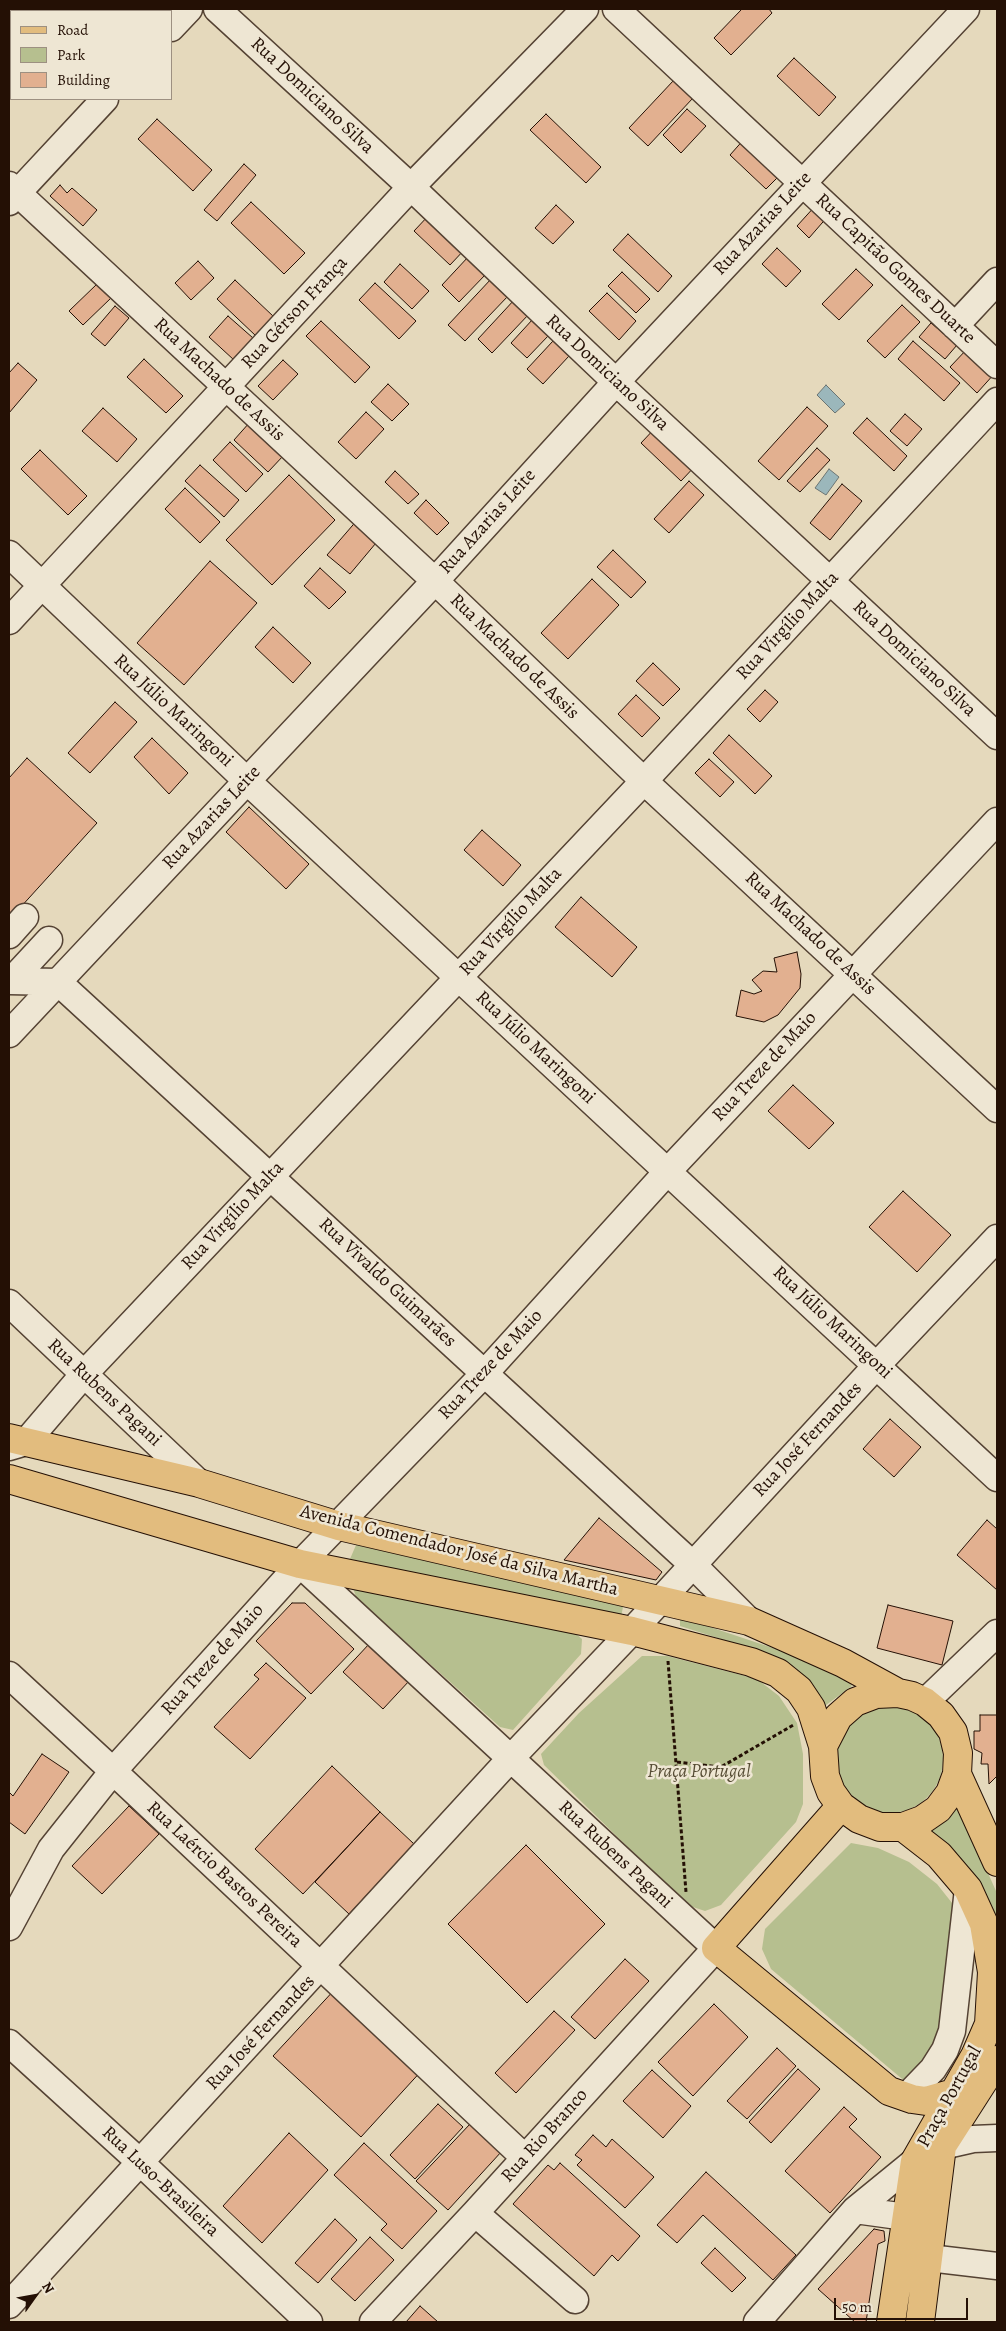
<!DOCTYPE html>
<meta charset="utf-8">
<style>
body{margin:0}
#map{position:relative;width:1006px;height:2331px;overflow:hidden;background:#e5d9bc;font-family:Alegreya,serif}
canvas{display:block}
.frame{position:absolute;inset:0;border:10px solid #241005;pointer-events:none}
.legend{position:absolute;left:10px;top:10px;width:162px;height:90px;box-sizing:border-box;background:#eee6d3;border:1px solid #9d9081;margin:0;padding:6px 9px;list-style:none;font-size:15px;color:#241005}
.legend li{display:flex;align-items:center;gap:10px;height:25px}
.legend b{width:25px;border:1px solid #9d9081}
.north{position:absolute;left:10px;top:2271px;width:50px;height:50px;-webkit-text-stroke:4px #eee6d3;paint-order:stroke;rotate:58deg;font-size:14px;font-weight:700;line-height:20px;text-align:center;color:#241005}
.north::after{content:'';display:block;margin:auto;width:18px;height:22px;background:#241005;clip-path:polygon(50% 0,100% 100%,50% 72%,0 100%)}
.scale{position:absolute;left:834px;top:2298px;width:134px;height:22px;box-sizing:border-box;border:2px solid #241005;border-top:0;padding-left:6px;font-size:15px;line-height:18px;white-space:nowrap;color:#241005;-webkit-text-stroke:4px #eee6d3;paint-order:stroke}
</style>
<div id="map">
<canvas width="1006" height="2331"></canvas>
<div class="frame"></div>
<ul class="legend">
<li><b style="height:6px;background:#e2bc7e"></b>Road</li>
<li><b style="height:14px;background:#b6bf8f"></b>Park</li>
<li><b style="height:14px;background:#e2b090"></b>Building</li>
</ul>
<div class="north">N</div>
<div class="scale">50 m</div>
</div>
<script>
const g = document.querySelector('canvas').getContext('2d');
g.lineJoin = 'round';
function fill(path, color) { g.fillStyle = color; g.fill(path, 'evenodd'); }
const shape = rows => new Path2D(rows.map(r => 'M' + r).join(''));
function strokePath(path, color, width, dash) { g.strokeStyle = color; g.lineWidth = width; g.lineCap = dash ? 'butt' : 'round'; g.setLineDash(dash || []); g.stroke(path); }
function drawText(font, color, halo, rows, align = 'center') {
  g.font = font + ' Alegreya,serif'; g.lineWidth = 5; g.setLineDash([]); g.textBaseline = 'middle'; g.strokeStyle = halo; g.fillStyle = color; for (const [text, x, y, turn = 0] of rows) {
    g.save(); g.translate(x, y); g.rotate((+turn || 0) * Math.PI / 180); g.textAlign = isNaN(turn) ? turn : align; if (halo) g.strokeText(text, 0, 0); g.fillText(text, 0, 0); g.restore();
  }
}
fill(shape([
 [356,1545,619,1601,623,1607,621,1617,350,1559],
 [352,1585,575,1633,582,1639,581,1654,513,1730,500,1727,356,1597],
 [680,1617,815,1662,846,1678,852,1686,822,1708,762,1652,680,1626],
 [642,1656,667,1656,757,1679,779,1696,797,1723,803,1754,803,1804,796,1822,721,1905,705,1911,687,1905,544,1765,541,1754,579,1713],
 '835 1759a54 54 0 1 1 108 0a54 54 0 1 1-108 0Z',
 [956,1809,961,1813,996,1891,997,1934,990,1905,970,1870,953,1852,927,1832,945,1820],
 [851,1843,878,1848,909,1862,937,1884,956,1908,968,1968,913,2088,771,1969,762,1949,765,1929]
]), '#b6bf8f');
const water = shape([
 [826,385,845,404,835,413,817,395,826,385],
 [829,469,839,477,826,495,815,488,829,469]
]);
fill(water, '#9bb7bb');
strokePath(water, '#6b7472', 1);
const building = shape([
 [742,9,769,9,772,13,731,55,714,38,742,9],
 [794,58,836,97,819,116,777,76,794,58],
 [674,80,693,98,648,146,629,128,674,80],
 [687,109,706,126,681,153,663,135,687,109],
 [546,114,601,167,586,183,530,130,546,114],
 [157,119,212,170,193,191,138,139,157,119],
 [746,137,783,172,766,189,730,155,746,137],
 [244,164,256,175,217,221,204,210,244,164],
 [60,185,67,193,72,188,97,210,83,226,50,196,60,185],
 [251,202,305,253,284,274,231,223,251,202],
 [817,204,829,215,809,238,797,226,817,204],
 [556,205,574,222,553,244,535,228,556,205],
 [430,214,466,248,450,265,414,231,430,214],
 [628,234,672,276,658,292,613,250,628,234],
 [777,248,801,271,786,287,762,264,777,248],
 [469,256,487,273,459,302,442,285,469,256],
 [198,261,214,278,191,300,175,283,198,261],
 [400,264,429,291,412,309,384,282,400,264],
 [856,269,873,285,839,320,822,304,856,269],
 [622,272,650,299,636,313,608,286,622,272],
 [492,278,509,295,465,341,448,325,492,278],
 [235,280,274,317,256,336,217,299,235,280],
 [375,283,416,321,399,339,359,300,375,283],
 [97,284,111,298,83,325,69,311,97,284],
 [607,293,636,321,619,340,589,311,607,293],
 [515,299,530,313,492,353,478,339,515,299],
 [902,305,920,322,885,358,867,341,902,305],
 [115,306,129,318,105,346,91,334,115,306],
 [228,316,253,338,234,360,209,337,228,316],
 [533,319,549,335,527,358,511,343,533,319],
 [321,321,370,367,355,383,306,336,321,321],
 [931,323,957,345,945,359,919,337,931,323],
 [553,341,569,356,543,384,527,369,553,341],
 [913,341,960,383,944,401,898,359,913,341],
 [968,348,995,373,977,393,950,367,968,348],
 [144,359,183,396,166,413,127,377,144,359],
 [283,360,298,374,273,400,258,386,283,360],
 [18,363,37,380,9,413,9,373,18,363],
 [388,384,409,404,392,421,371,402,388,384],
 [807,407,828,426,779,480,758,461,807,407],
 [103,408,137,439,117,462,82,431,103,408],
 [366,412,384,429,356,459,338,442,366,412],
 [905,414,922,429,907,446,890,431,905,414],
 [867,418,907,456,894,471,853,433,867,418],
 [250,422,284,455,268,472,234,440,250,422],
 [658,425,698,463,681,481,641,443,658,425],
 [230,442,263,474,246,492,213,460,230,442],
 [817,448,830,460,800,492,787,481,817,448],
 [40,450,87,496,68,515,21,469,40,450],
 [200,465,239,500,224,517,185,481,200,465],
 [395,471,419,494,408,504,385,482,395,471],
 [289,475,335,520,272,585,226,540,289,475],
 [689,481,704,495,669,533,654,519,689,481],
 [842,484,862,501,830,540,810,523,842,484],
 [185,488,220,522,200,543,165,509,185,488],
 [426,500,449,523,437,535,414,513,426,500],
 [359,518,381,537,350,574,327,555,359,518],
 [613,550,646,582,631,598,597,567,613,550],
 [210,561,257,603,184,685,137,643,210,561],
 [320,568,346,592,329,609,304,586,320,568],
 [592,579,619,605,568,659,541,633,592,579],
 [273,627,311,663,293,683,255,647,273,627],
 [653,663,680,689,663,706,636,681,653,663],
 [765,690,778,702,760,722,747,709,765,690],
 [636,695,660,718,642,737,618,714,636,695],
 [115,702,137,722,90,773,68,753,115,702],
 [729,735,772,776,755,794,713,753,729,735],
 [152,738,188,773,169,794,134,757,152,738],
 [27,758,97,823,9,920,9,778,27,758],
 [709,759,734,782,720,797,695,773,709,759],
 [249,807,309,864,286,889,226,832,249,807],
 [482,830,521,865,503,886,464,850,482,830],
 [581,897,637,947,612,977,555,927,581,897],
 [797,952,801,974,800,988,778,1015,764,1022,736,1016,741,990,754,994,762,991,752,980,763,971,777,972,774,958,797,952],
 [793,1085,834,1123,809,1149,768,1111,793,1085],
 [903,1191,951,1235,917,1272,869,1227,903,1191],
 [890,1419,921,1447,894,1477,863,1449,890,1419],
 [599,1518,662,1572,656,1580,564,1560,599,1518],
 [987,1520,997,1529,997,1590,957,1555,987,1520],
 [292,1603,305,1603,354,1649,311,1694,256,1641,292,1603],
 [888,1605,953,1621,942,1665,877,1648,888,1605],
 [370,1643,410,1680,383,1709,343,1672,370,1643],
 [266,1663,306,1698,250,1759,214,1727,259,1679,254,1675,266,1663],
 [980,1715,997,1715,997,1776,989,1784,988,1764,981,1764,982,1753,974,1749,974,1731,980,1731,980,1715],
 [42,1754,69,1772,25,1834,9,1822,9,1792,13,1796,42,1754],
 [332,1766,380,1812,303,1894,255,1849,332,1766],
 [129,1806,159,1834,102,1894,72,1866,129,1806],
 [380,1812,414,1844,349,1914,315,1882,380,1812],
 [526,1845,605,1924,527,2003,448,1924,526,1845],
 [625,1959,649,1981,595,2039,571,2017,625,1959],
 [337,1987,424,2068,361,2137,273,2056,337,1987],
 [714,2004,748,2037,693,2096,658,2062,714,2004],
 [554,2011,575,2030,516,2093,495,2073,554,2011],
 [777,2048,796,2066,747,2119,727,2101,777,2048],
 [798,2069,820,2089,771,2143,749,2122,798,2069],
 [652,2070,691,2106,663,2138,623,2101,652,2070],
 [438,2104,463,2127,415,2179,390,2155,438,2104],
 [844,2107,857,2119,849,2127,881,2157,830,2213,785,2171,844,2107],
 [471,2123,502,2151,448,2210,416,2181,471,2123],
 [289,2133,328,2170,262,2243,223,2206,289,2133],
 [593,2135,606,2147,612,2139,654,2177,625,2208,577,2165,582,2160,575,2155,593,2135],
 [364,2143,437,2211,402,2249,381,2230,387,2224,334,2175,364,2143],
 [560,2163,640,2236,618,2261,612,2255,594,2276,513,2204,548,2165,554,2170,560,2163],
 [706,2172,796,2255,773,2280,703,2215,677,2243,657,2225,706,2172],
 [335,2219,357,2240,318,2283,295,2263,335,2219],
 [874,2229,884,2231,885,2241,878,2244,866,2322,855,2322,818,2289,874,2229],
 [370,2237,394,2260,355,2301,331,2279,370,2237],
 [715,2248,746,2278,732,2292,701,2263,715,2248],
 [420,2306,438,2322,406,2322,420,2306]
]);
fill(building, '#e2b090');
strokePath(building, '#241005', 1);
const minor = shape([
 [217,9,411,187,616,382,997,736],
 [616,9,997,365],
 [171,28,189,9],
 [9,185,435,581,644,781,997,1109],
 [9,202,105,99],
 [955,326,997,281],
 [9,554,247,781,997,1478],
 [9,621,411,187,585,9],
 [9,935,25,917],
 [9,981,58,982,693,1565,749,1621],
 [11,981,49,940],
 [9,1034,435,581,616,382,966,9],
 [9,1303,199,1483],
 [9,1447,26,1442,84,1374,644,781,997,401],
 [300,1564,716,1948,475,2213,373,2322],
 [9,1675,113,1771,525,2158],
 [925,1702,997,1633],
 [9,1927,51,1849,113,1771,300,1564,484,1374,668,1171,997,821],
 [9,2043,141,2163,309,2322],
 [906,2097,933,2069,945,2050,952,2031,968,1889],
 [942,2146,973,2139,997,2138],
 [855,2210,906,2217],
 [475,2213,575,2300],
 [929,2258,997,2266],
 [9,2305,511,1758,632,1631,877,1365,997,1238],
 [757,2322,855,2210,915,2161]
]);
const major = shape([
 [9,1438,199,1483,339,1526,749,1621,843,1663,898,1693],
 [9,1479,300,1564,632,1631,751,1662,778,1673,799,1690,811,1708,823,1746,825,1776,831,1792,841,1806,859,1819,880,1827,903,1827,922,1820,938,1809,950,1793,957,1774,958,1753,953,1732,941,1715,925,1702,912,1696,898,1693,876,1694,855,1702,838,1717,823,1746],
 [957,1774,997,1862],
 [841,1806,716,1948,889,2091,912,2099,926,2101,954,2093],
 [891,2322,915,2161,975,2056,989,2024,992,1972,984,1924,968,1889,939,1855,903,1827],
 [920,2322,942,2146,997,2060]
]);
strokePath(minor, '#544233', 29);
strokePath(major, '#241005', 30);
strokePath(shape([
 [668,1661,686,1892],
 [677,1762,721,1767,795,1724]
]), '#241005', 3, [4, 2.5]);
strokePath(minor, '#eee6d3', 26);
strokePath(major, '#e2bc7e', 28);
drawText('19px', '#241005', '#eee6d3', [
 ["Rua Domiciano Silva",312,96,43],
 ["Rua Azarias Leite",763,224,-47],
 ["Rua Capitão Gomes Duarte",895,269,43],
 ["Rua Gérson França",295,313,-47],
 ["Rua Domiciano Silva",607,373,43],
 ["Rua Machado de Assis",219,380,43],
 ["Rua Azarias Leite",488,522,-48],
 ["Rua Virgílio Malta",788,626,-47],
 ["Rua Machado de Assis",514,657,44],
 ["Rua Domiciano Silva",914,659,43],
 ["Rua Júlio Maringoni",173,711,43],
 ["Rua Azarias Leite",212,818,-47],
 ["Rua Virgílio Malta",511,922,-47],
 ["Rua Machado de Assis",810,934,43],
 ["Rua Júlio Maringoni",535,1048,43],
 ["Rua Treze de Maio",765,1067,-47],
 ["Rua Virgílio Malta",233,1216,-47],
 ["Rua Vivaldo Guimarães",387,1283,43],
 ["Rua Júlio Maringoni",832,1323,43],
 ["Rua Treze de Maio",491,1365,-47],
 ["Rua Rubens Pagani",104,1393,43],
 ["Rua José Fernandes",808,1440,-47],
 ["Avenida Comendador José da Silva Martha",459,1551,14],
 ["Rua Treze de Maio",213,1660,-48],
 ["Rua Rubens Pagani",615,1855,43],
 ["Rua Laércio Bastos Pereira",224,1875,43],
 ["Rua José Fernandes",261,2033,-47],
 ["Praça Portugal",950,2097,-61],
 ["Rua Rio Branco",545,2136,-48],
 ["Rua Luso-Brasileira",160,2182,43]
]);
drawText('italic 19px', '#574d35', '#eee6d3', [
 ["Praça Portugal",699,1772]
]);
</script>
